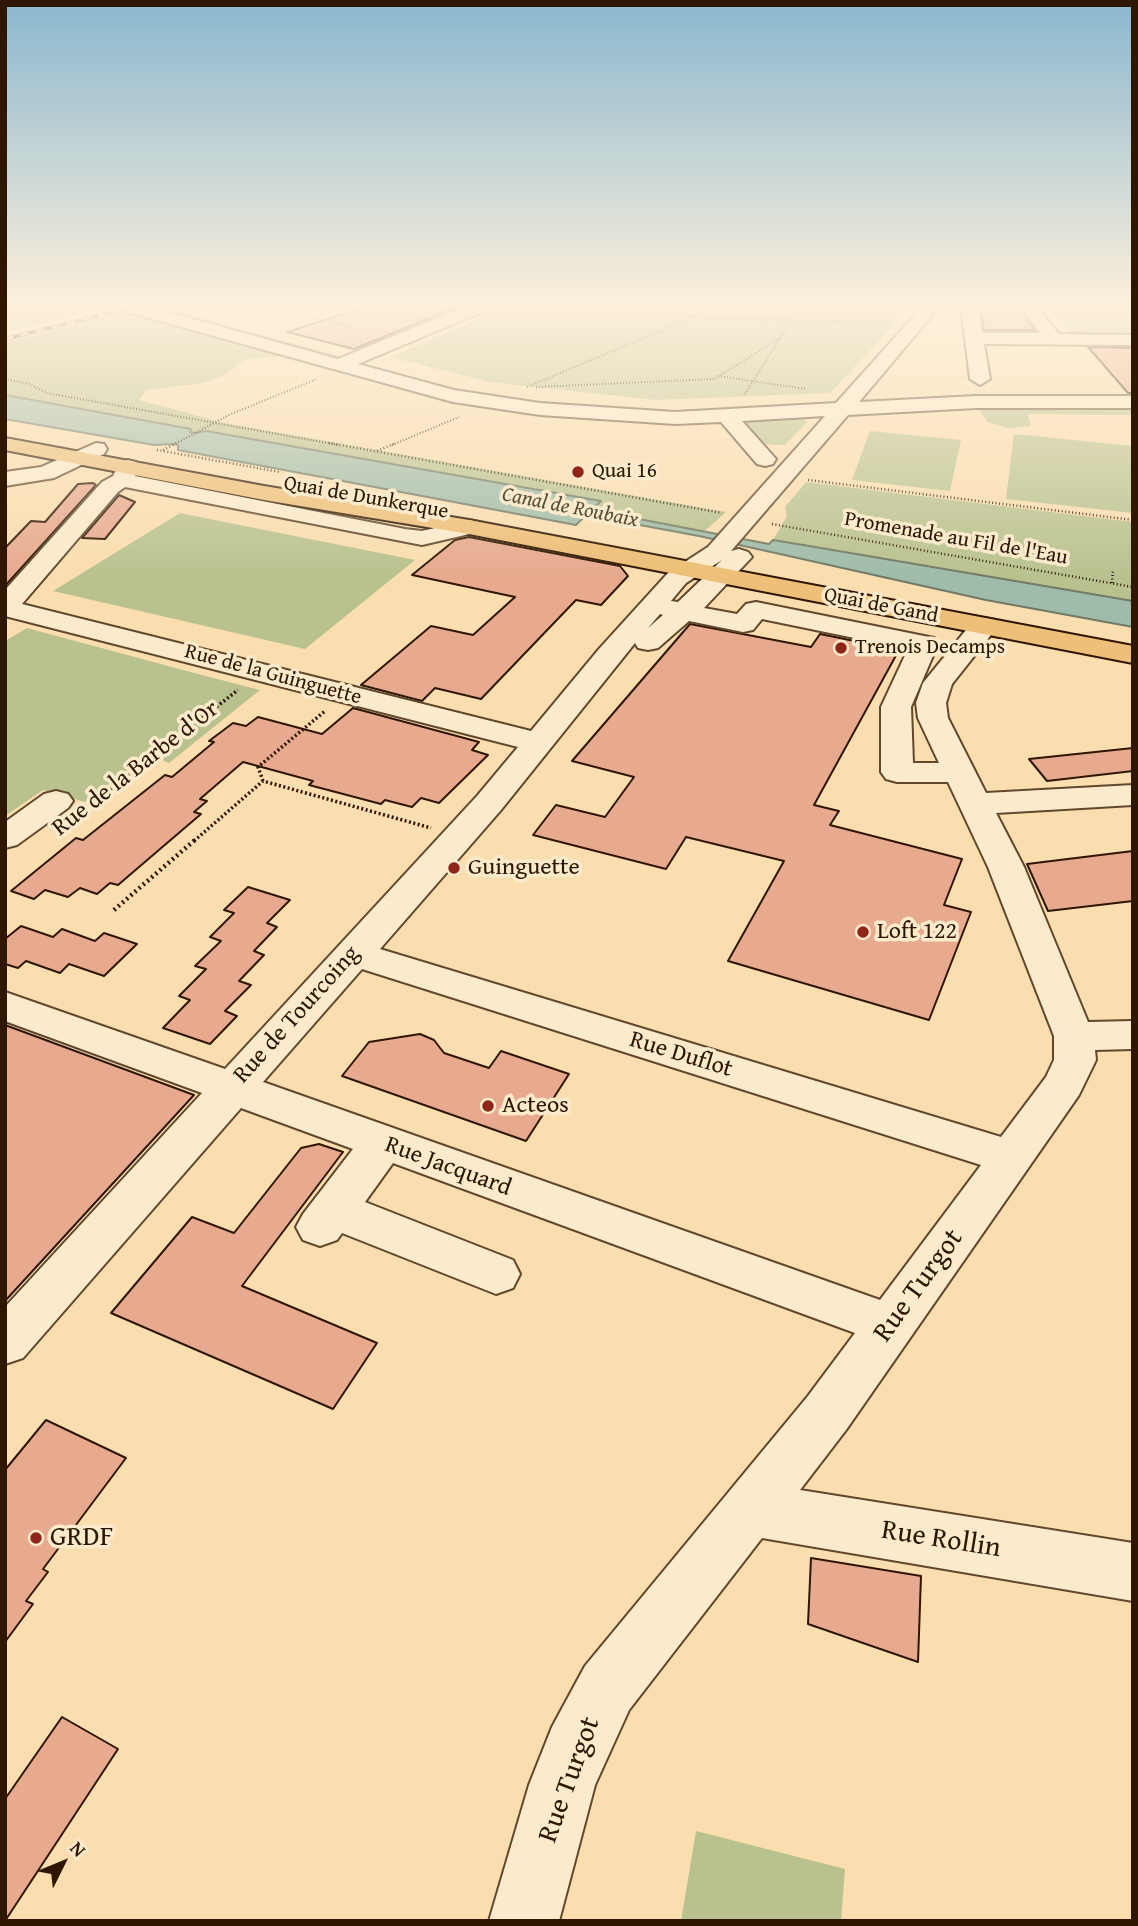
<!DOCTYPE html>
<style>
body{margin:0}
#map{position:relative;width:1138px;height:1926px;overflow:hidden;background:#fadeb0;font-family:"Gentium Book Plus",serif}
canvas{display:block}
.frame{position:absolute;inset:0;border:7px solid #2e1601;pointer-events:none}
.north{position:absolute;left:28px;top:1828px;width:70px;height:70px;-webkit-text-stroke:5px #fceacc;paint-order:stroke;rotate:47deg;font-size:19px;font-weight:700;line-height:28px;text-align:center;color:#2e1601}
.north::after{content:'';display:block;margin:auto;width:24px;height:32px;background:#2e1601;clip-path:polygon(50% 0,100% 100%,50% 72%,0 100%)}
</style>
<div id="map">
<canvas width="1138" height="1926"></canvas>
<div class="frame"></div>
<div class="north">N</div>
</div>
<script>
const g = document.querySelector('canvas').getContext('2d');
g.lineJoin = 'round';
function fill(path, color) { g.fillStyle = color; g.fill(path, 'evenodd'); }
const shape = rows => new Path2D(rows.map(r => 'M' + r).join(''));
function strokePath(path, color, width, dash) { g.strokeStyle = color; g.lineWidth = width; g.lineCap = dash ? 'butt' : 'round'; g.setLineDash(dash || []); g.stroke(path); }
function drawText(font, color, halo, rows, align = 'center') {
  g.font = font + ' "Gentium Book Plus",serif'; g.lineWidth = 7; g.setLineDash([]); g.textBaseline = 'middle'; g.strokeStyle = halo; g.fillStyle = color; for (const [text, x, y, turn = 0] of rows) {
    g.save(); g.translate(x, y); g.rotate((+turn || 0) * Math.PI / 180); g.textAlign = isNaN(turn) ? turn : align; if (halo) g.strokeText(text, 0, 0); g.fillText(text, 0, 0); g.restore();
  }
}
fill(shape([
 [5,306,113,306,5,332],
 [136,306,155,306,342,357,319,356],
 [507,306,654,306,693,314,714,306,912,306,830,393,656,400,489,382,391,357],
 [1049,308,1133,308,1133,337,1074,336],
 [125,311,289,356,245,359,223,376,203,383,147,390,139,400,225,423,726,512,705,531,591,510,600,501,206,431,195,433,188,432,190,429,5,395,5,342],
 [1133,406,1133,415,1028,414,1031,426,1008,428,987,422,978,407],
 [808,414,802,419,807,422,785,445,759,444,740,419],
 [870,431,961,440,950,491,852,480],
 [1014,434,1133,446,1133,513,1006,499],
 [806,482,1133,522,1133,601,773,540,787,516,785,507],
 [180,513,415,560,305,649,53,591],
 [27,628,198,674,260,690,169,763,148,754,85,802,43,790,5,816,5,641],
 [696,1831,845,1869,841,1921,681,1921]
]), '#b9c28f');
const water = shape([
 [5,395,191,429,190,432,195,433,206,431,601,501,592,510,769,544,773,540,803,545,1133,601,1133,627,986,600,699,536,586,515,576,525,178,450,178,445,173,444,154,445,5,419,5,395]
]);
fill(water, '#9ebca9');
strokePath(water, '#717a66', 2);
const building = shape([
 [369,306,459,306,354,349,287,332,369,306],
 [981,306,1017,306,1035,330,984,330,981,306],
 [1088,347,1133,348,1133,393,1128,393,1088,347],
 [93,483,96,485,5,586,5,548,31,521,45,522,78,484,93,483],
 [119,495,135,502,105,539,82,538,119,495],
 [469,537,620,566,628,576,601,605,576,600,481,699,435,688,422,701,361,685,431,626,473,635,515,597,412,575,455,540,469,537],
 [690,624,811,647,820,634,899,650,814,805,839,811,830,825,962,859,944,905,971,912,929,1020,728,961,784,861,686,837,666,869,533,835,556,805,605,817,634,777,572,761,690,624],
 [353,708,479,742,472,750,488,755,439,803,421,798,412,807,385,800,381,804,328,790,309,785,313,781,243,762,200,799,207,801,194,812,201,814,118,885,110,883,97,894,80,888,68,897,45,890,34,899,11,891,76,838,83,840,165,775,172,777,214,742,209,741,233,723,246,726,258,717,322,734,353,708],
 [1133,748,1133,771,1047,781,1029,759,1133,748],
 [1133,851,1133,901,1048,911,1027,864,1133,851],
 [248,887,290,900,267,923,277,927,254,951,264,955,239,981,251,985,225,1011,237,1016,210,1044,163,1028,190,1000,179,996,206,969,195,966,221,941,210,937,234,913,224,910,248,887],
 [21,926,53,937,62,929,95,941,104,933,137,944,104,976,69,964,60,973,26,961,18,968,5,964,5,939,21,926],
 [5,1025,194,1095,5,1301,5,1025],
 [420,1034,434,1040,444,1053,489,1068,501,1051,569,1074,526,1141,342,1076,369,1042,420,1034],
 [319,1144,343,1152,242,1286,377,1343,333,1409,111,1313,192,1217,234,1233,301,1148,319,1144],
 [46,1420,126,1458,43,1569,48,1572,26,1601,33,1604,5,1642,5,1470,46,1420],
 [811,1558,921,1576,918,1662,808,1624,811,1558],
 [62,1717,118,1749,5,1921,5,1799,62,1717]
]);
fill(building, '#e7aa8f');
strokePath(building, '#2e1601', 2);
const minor = shape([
 [118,306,146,306,338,359,466,306,489,306,487,310,358,364,454,390,540,403,675,412,836,403,923,306,940,306,859,402,976,396,1133,396,1133,408,976,408,848,415,731,551,739,549,748,552,752,557,704,608,737,614,746,604,756,602,934,638,938,644,911,707,913,763,939,763,918,718,916,703,923,683,974,620,984,618,994,620,998,626,952,684,946,703,948,718,986,793,1133,785,1133,805,996,813,1024,867,1088,1022,1133,1021,1133,1049,1095,1050,1096,1060,1079,1095,846,1430,800,1490,1133,1543,1133,1601,762,1538,629,1710,595,1785,559,1921,489,1921,529,1785,552,1727,585,1666,808,1396,855,1333,393,1163,365,1202,513,1260,520,1274,513,1288,496,1294,342,1233,337,1240,320,1246,303,1240,296,1227,303,1214,353,1149,241,1108,23,1358,5,1364,5,1307,202,1093,5,1021,5,992,225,1069,477,796,518,747,5,616,5,590,102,482,113,476,120,462,128,460,136,462,139,467,135,476,405,529,422,531,469,520,478,522,481,527,478,532,422,545,125,487,118,492,22,604,531,731,599,649,668,573,708,547,825,416,742,421,776,459,773,464,765,466,757,464,721,422,675,424,540,415,453,402,120,310,118,306],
 [722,560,678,602,671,601,686,583,722,560],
 [660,614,663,615,648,628,660,614],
 [762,619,908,649,881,707,881,772,886,779,897,782,948,782,988,867,1054,1036,1054,1060,1046,1077,1001,1137,380,949,501,810,635,643,638,648,648,650,658,648,689,621,743,632,753,630,762,619],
 [362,969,981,1165,880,1300,263,1082,362,969],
 [961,306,978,306,982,333,1040,333,1019,306,1036,306,1059,334,1133,335,1133,345,984,344,990,379,980,385,970,379,961,306],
 [96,443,104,444,107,449,104,454,54,478,5,486,5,472,41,467,96,443],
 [56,791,68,794,73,801,68,808,17,845,5,848,5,822,44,794,56,791]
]);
const major = shape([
 [5,438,264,486,469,520,1133,646,1133,663,469,534,264,500,5,450,5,438]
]);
strokePath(minor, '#61482d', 4);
strokePath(major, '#2e1601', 4);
strokePath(shape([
 [270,306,351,327],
 [648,306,709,319,891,322],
 [718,376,806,389],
 [5,379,29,384,47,393,339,445],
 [527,387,720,306],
 [536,387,714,379,782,337],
 [745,394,800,306],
 [173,445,231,414,317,379],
 [392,445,459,417]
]), '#2e1601', 2, [1, 2]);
strokePath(shape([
 [329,443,722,513],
 [157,450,280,472],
 [163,450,176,443],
 [377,451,396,443],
 [808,480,1133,520],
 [772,524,1133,587],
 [1112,583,1113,570]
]), '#2e1601', 2.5, [1, 2.5]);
strokePath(shape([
 [263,781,258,767,325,711],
 [85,809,238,690],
 [194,841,263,781,431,828]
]), '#2e1601', 3.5, [2, 2.5]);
strokePath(shape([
 [114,910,196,839]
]), '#2e1601', 4.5, [2, 3.5]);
fill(minor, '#fceacc');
fill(major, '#edbf78');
const rail = shape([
 [5,339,137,306]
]);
strokePath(rail, '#2e1601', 3.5);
strokePath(rail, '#fceacc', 2.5, [8]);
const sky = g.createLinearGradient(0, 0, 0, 576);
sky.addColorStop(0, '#8ab7cf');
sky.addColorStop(0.53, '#fdf0db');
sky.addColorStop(1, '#fdf0db00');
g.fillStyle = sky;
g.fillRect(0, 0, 1138, 576);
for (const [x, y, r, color] of [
 [578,472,7,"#8f2418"],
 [841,648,7,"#8f2418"],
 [454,868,7,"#8f2418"],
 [863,932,7,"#8f2418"],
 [488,1106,7,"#8f2418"],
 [36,1538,7,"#8f2418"]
]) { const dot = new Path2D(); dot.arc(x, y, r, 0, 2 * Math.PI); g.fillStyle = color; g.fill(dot); strokePath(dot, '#fceacc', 2.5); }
drawText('21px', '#2e1601', '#fceacc', [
 ["Quai 16",592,472],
 ["Trenois Decamps",855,648]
], 'left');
drawText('21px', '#2e1601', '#fceacc', [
 ["Quai de Dunkerque",366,498,10],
 ["Promenade au Fil de l'Eau",956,539,10],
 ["Quai de Gand",881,606,11],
 ["Rue de la Guinguette",273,675,15]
]);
drawText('italic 21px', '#55503c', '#fceacc', [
 ["Canal de Roubaix",570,508,11]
]);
drawText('24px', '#2e1601', '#fceacc', [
 ["Rue de la Barbe d'Or",136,769,-38],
 ["Rue de Tourcoing",297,1015,-48],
 ["Rue Duflot",681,1055,17],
 ["Rue Jacquard",448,1167,20]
]);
drawText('24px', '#2e1601', '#fceacc', [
 ["Guinguette",468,868],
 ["Loft 122",877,932],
 ["Acteos",502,1106]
], 'left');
drawText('28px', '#2e1601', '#fceacc', [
 ["Rue Turgot",919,1286,-54],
 ["Rue Rollin",941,1540,9],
 ["Rue Turgot",570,1780,-70]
]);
drawText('28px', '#2e1601', '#fceacc', [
 ["GRDF",50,1538]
], 'left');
</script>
